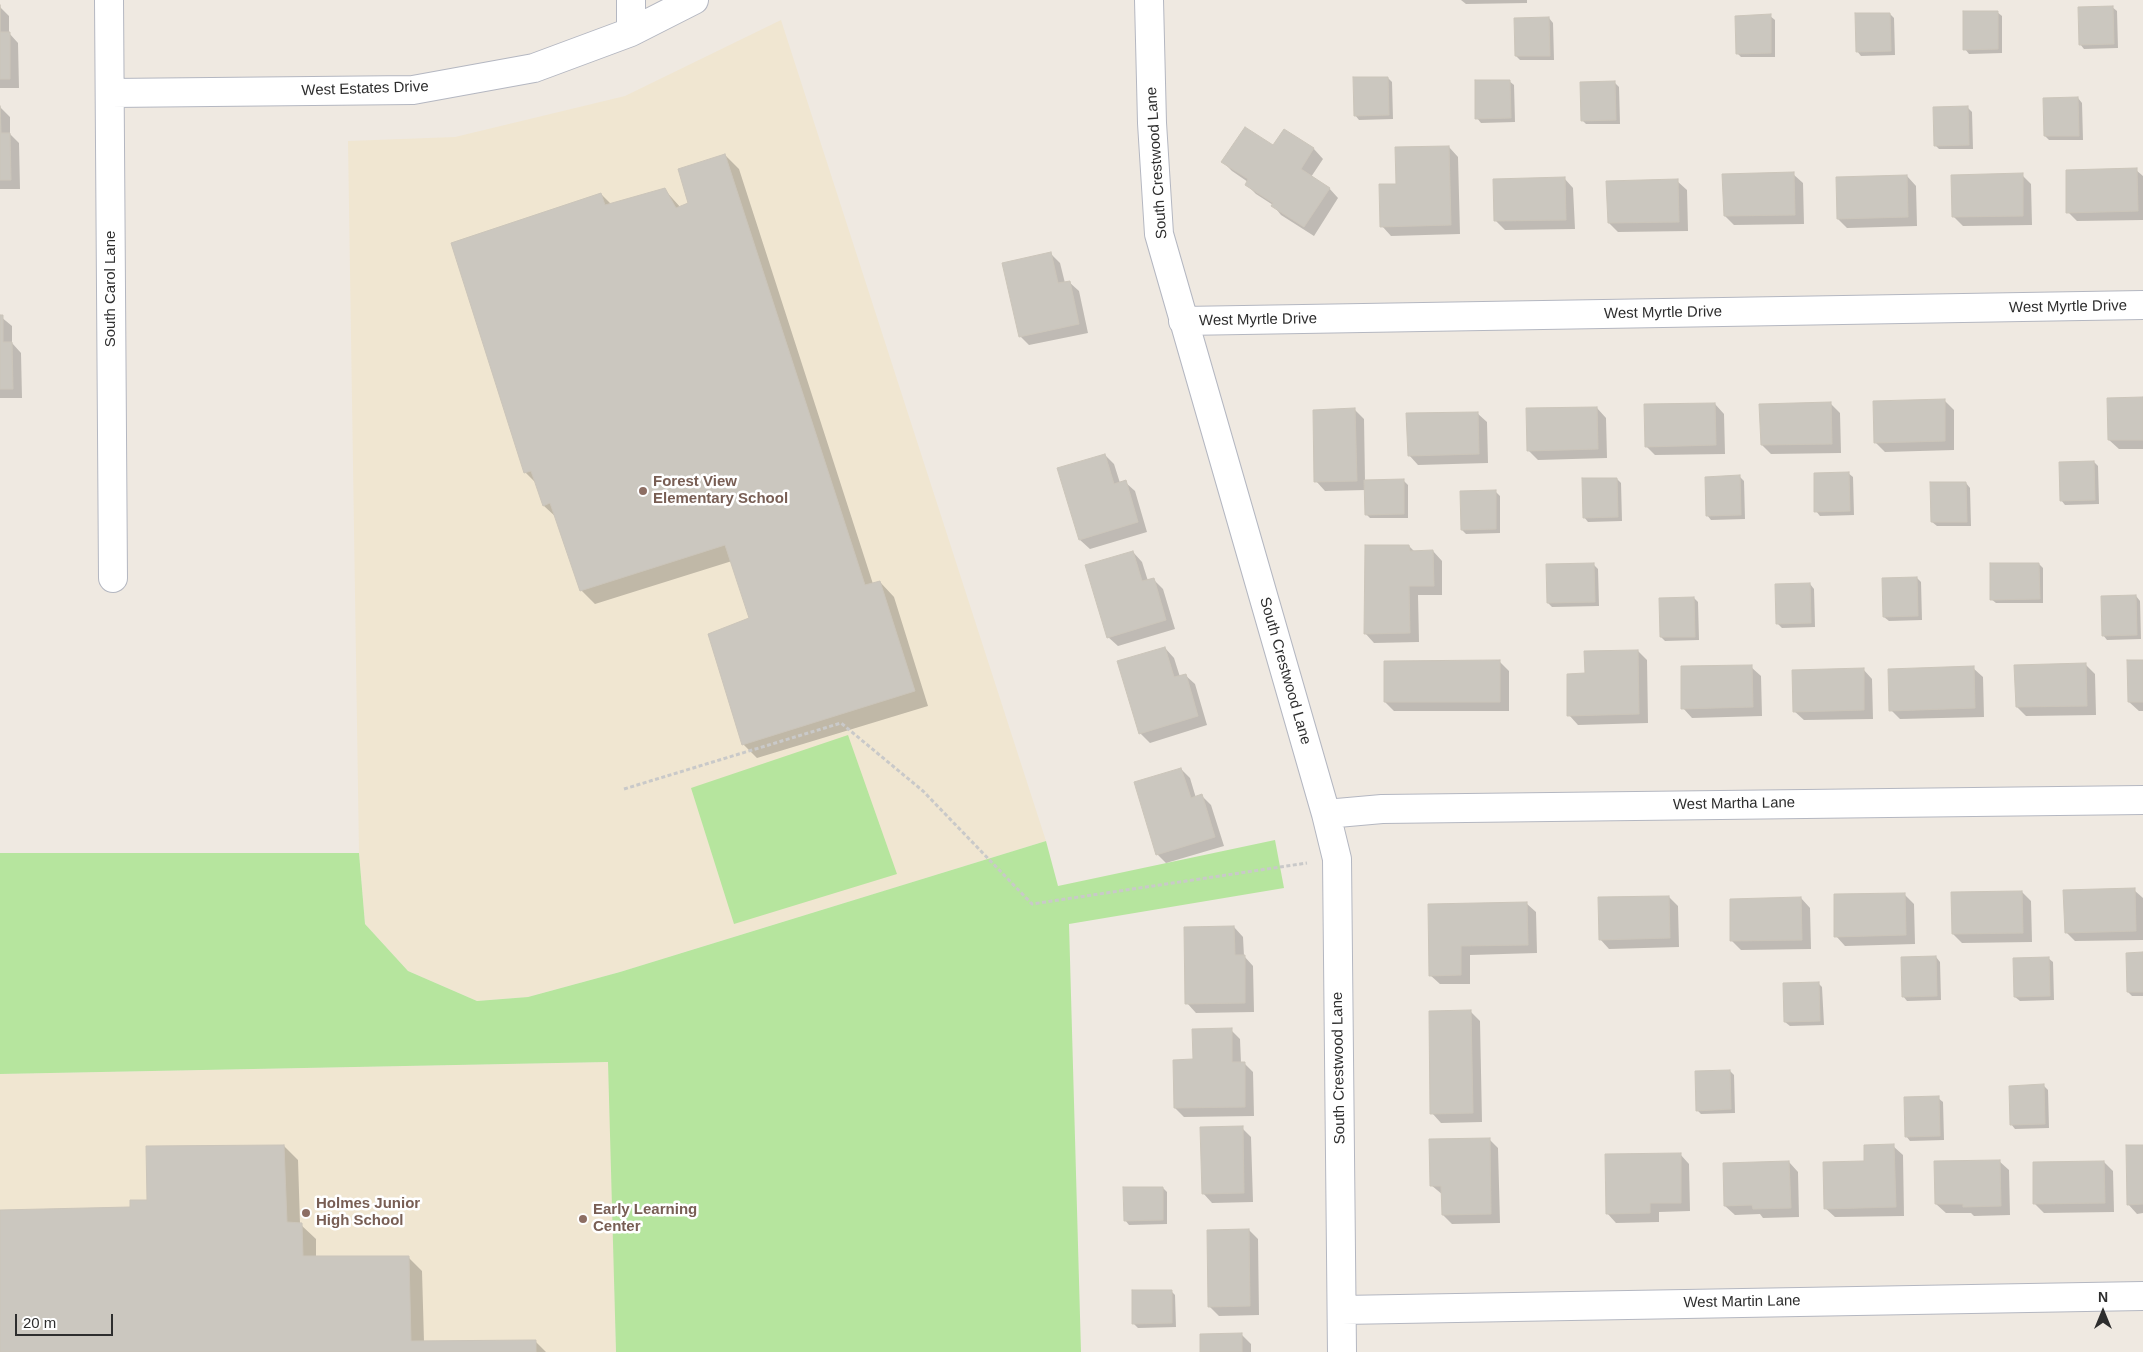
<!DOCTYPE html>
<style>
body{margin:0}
#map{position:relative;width:2143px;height:1352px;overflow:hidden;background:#efe9e1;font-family:Arial,sans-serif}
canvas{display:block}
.north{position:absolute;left:2078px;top:1287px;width:50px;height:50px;-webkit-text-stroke:4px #fff;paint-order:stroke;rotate:0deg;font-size:14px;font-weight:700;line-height:20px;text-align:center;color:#2e2e2e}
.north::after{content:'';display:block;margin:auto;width:18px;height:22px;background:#2e2e2e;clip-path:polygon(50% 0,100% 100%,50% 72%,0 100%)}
.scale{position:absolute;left:15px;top:1314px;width:98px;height:22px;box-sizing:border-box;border:2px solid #2e2e2e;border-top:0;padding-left:6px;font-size:15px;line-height:18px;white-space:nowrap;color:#2e2e2e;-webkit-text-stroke:4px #fff;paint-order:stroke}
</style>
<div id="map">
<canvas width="2143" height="1352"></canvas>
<div class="north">N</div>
<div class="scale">20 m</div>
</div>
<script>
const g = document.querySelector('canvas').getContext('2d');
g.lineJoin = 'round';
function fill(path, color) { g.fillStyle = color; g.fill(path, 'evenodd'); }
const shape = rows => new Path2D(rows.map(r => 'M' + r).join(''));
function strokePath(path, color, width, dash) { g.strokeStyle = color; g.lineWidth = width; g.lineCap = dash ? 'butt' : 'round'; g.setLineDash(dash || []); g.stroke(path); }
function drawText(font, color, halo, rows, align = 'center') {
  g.font = font + ' Arial,sans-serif'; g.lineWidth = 5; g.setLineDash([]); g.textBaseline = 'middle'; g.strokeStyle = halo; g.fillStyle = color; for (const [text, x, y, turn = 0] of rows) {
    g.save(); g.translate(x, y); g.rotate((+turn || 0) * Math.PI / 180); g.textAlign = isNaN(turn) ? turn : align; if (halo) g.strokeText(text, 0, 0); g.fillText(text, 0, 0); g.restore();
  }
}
fill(shape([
 [781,20,1046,841,620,972,528,997,477,1001,408,971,365,924,359,853,348,141,455,137,625,96],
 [609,1062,616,1352,0,1352,0,1074]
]), '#f0e6d1');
fill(shape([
 [848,735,897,874,734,924,691,788],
 [1275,840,1284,888,1069,924,1081,1352,616,1352,608,1062,0,1074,0,853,359,853,365,924,408,971,477,1001,528,997,620,972,1046,841,1058,886]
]), '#b6e59e');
fill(shape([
 [1461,0,1527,0,1527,3,1466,4],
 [0,7,9,16,9,33,18,43,19,88,0,88],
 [2112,7,2117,11,2118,48,2084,49,2080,44],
 [1997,12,2002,16,2002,53,1969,54,1965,49],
 [1890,14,1894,18,1895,55,1861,56,1857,51],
 [1770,16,1775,20,1775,57,1741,57,1737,53],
 [1549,18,1553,23,1554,60,1520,60,1516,56],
 [1388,78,1392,82,1393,119,1359,120,1355,115],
 [1509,81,1514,85,1515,122,1481,123,1477,118],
 [1615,83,1619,87,1620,124,1586,124,1582,120],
 [2078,98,2082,103,2083,140,2049,140,2045,136],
 [0,107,10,117,10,134,19,143,20,189,0,189],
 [1968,108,1972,112,1973,149,1939,149,1935,145],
 [1284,130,1314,149,1323,159,1311,177,1329,188,1338,198,1314,236,1281,215,1273,205,1256,194,1247,185,1248,182,1232,171,1223,162,1273,146],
 [1449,147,1458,157,1460,234,1391,236,1382,226,1397,186],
 [725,155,739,169,873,584,880,582,894,597,928,706,757,758,743,744,751,619,732,561,595,604,581,590,557,518,544,506,536,483,525,472,601,194,611,204,664,189,681,208,690,203],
 [2136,170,2143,176,2143,220,2077,221,2068,212],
 [1793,174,1803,183,1804,224,1734,225,1725,216],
 [2022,175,2031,184,2032,225,1963,226,1953,216],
 [1907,176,1916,186,1917,226,1847,228,1838,219],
 [1564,178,1573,188,1575,229,1505,230,1496,221],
 [1677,181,1687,190,1688,231,1618,232,1609,223],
 [1051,254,1060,263,1065,283,1069,282,1079,291,1088,333,1029,345,1020,336],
 [0,316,12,326,12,343,21,353,22,398,0,398],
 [2143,399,2143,449,2119,449,2109,440],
 [1944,400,1954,410,1954,450,1885,452,1875,442],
 [1830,403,1840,413,1841,453,1771,454,1762,445],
 [1715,404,1724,414,1725,454,1655,455,1646,446],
 [1597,408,1606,418,1607,458,1538,460,1528,450],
 [1355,410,1364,419,1365,481,1403,480,1408,485,1408,518,1370,518,1366,514,1365,490,1325,491,1316,481],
 [1477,413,1487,422,1488,463,1418,465,1409,455],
 [1105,455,1114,464,1120,483,1125,482,1135,491,1147,532,1090,549,1080,540],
 [2094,462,2098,466,2099,504,2065,505,2061,500],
 [1848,473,1853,477,1854,515,1820,516,1816,511],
 [1740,477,1744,481,1745,519,1711,520,1707,515],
 [1617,479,1621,483,1622,521,1588,522,1584,517],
 [1966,483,1970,488,1971,526,1937,526,1932,522],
 [1495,491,1500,496,1500,533,1466,534,1462,530],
 [1409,546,1415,552,1433,551,1442,561,1442,595,1418,595,1419,642,1374,643,1365,633],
 [1133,552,1142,562,1148,581,1153,579,1163,589,1175,629,1118,646,1108,637],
 [1593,564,1598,569,1599,606,1552,607,1548,603],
 [2039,564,2043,568,2043,603,1996,603,1991,599],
 [1917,578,1921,582,1922,620,1889,621,1884,617],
 [1810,584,1814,589,1815,627,1782,628,1777,623],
 [2136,596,2140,601,2141,639,2107,640,2103,635],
 [1694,598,1698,602,1699,640,1665,641,1661,637],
 [1165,648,1174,658,1180,677,1185,675,1195,684,1207,725,1150,743,1140,733],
 [1638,651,1647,660,1648,723,1578,725,1569,715,1586,674],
 [2143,661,2143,711,2139,711,2129,702],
 [1500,662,1509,671,1509,711,1394,711,1385,702],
 [2085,664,2095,674,2096,715,2026,716,2017,707],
 [1751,667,1761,676,1762,716,1692,718,1683,708],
 [1973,668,1983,677,1984,717,1900,719,1891,710],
 [1863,669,1872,679,1873,719,1804,720,1794,711],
 [1181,769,1190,778,1196,798,1202,796,1211,805,1224,846,1166,863,1157,854],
 [2134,890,2143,898,2143,940,2075,941,2066,932],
 [2022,892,2031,901,2032,942,1962,943,1953,934],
 [1904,894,1914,904,1915,944,1845,946,1836,936],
 [1669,897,1678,906,1679,947,1609,949,1600,939],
 [1801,898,1810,908,1811,949,1741,950,1732,941],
 [1526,903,1536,912,1537,953,1470,955,1470,984,1440,984,1430,975,1429,905],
 [1234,927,1243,937,1244,956,1253,966,1254,1012,1196,1013,1187,1003],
 [2143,954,2143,996,2132,996,2128,992],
 [1936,957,1940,962,1941,1000,1907,1001,1903,996],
 [2048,958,2053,962,2054,1000,2020,1001,2015,997],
 [1818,983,1822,987,1824,1025,1790,1026,1785,1022],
 [1471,1012,1480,1021,1482,1122,1441,1123,1432,1113],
 [1231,1030,1240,1039,1241,1063,1244,1063,1253,1072,1254,1116,1184,1117,1175,1108,1194,1061],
 [1730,1071,1734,1075,1735,1113,1701,1114,1697,1110],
 [2044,1086,2048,1090,2049,1128,2015,1129,2011,1124],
 [1938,1098,1943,1102,1944,1140,1910,1141,1906,1136],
 [1242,1128,1251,1137,1253,1202,1212,1203,1203,1193],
 [1489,1139,1498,1148,1500,1223,1452,1224,1443,1215,1443,1195,1431,1185],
 [284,1146,298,1160,300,1224,316,1239,316,1258,408,1257,422,1271,424,1342,535,1341,546,1352,0,1352,0,1211,132,1208],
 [1893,1146,1903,1155,1904,1216,1835,1217,1825,1208,1866,1162],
 [2143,1146,2143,1213,2137,1214,2128,1204],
 [1680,1154,1689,1164,1690,1211,1659,1212,1659,1222,1616,1223,1607,1213],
 [1999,1161,2009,1170,2010,1215,1974,1216,1971,1213,1946,1213,1936,1204],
 [1789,1162,1798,1172,1799,1217,1763,1218,1760,1214,1735,1215,1725,1206],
 [2104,1162,2113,1171,2114,1212,2044,1213,2035,1204],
 [1163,1188,1167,1192,1167,1224,1129,1225,1125,1220],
 [1249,1230,1258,1239,1259,1315,1219,1316,1209,1306],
 [1171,1291,1175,1295,1176,1327,1138,1328,1133,1323],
 [1241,1334,1251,1344,1251,1352,1201,1352]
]), '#0003');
const building = shape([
 [0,5,0,32,10,32,10,79,0,79,0,5],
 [2113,6,2114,44,2079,45,2078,7,2113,6],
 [1963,11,1998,11,1998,49,1963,50,1963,11],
 [1855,13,1890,13,1891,51,1856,52,1855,13],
 [1771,14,1771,53,1736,54,1735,16,1771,14],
 [1549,17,1550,56,1515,56,1514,18,1549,17],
 [1353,77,1388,77,1389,115,1354,116,1353,77],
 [1475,80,1510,80,1511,118,1475,119,1475,80],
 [1615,81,1616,120,1581,121,1580,82,1615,81],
 [2078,97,2079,136,2044,136,2043,98,2078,97],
 [0,106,1,133,10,133,11,180,0,180,0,106],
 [1968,106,1969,145,1934,146,1933,107,1968,106],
 [1245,127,1273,145,1284,129,1314,148,1301,169,1330,188,1304,227,1271,206,1273,203,1245,185,1248,179,1221,162,1245,127],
 [1449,146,1451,225,1380,227,1379,184,1396,184,1395,147,1449,146],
 [725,154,865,585,880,581,915,691,742,745,708,634,749,618,725,545,580,591,550,503,543,506,531,471,524,473,451,243,601,193,605,205,665,188,676,208,688,203,678,169,725,154],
 [2137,168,2138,211,2066,213,2066,170,2137,168],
 [1794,172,1795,215,1724,216,1722,174,1794,172],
 [2023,173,2023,216,1952,217,1951,175,2023,173],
 [1907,175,1908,217,1837,219,1836,177,1907,175],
 [1565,177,1566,220,1494,221,1493,179,1565,177],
 [1678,179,1679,222,1608,223,1606,181,1678,179],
 [1051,252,1058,283,1070,281,1079,324,1019,337,1002,263,1051,252],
 [0,315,3,315,3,342,12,342,13,389,0,389,0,315],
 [2143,397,2143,440,2108,440,2107,398,2143,397],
 [1945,399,1945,441,1874,443,1873,401,1945,399],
 [1831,402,1832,444,1761,445,1759,404,1831,402],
 [1715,403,1716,445,1645,447,1644,404,1715,403],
 [1597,407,1598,449,1527,451,1526,408,1597,407],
 [1355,408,1357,481,1314,482,1313,410,1355,408],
 [1478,412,1479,454,1408,456,1406,413,1478,412],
 [1105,454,1114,484,1126,480,1138,522,1079,540,1057,468,1105,454],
 [2094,461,2095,500,2060,501,2059,462,2094,461],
 [1849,472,1850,511,1814,512,1814,473,1849,472],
 [1740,475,1741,515,1706,516,1705,477,1740,475],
 [1582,478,1617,478,1618,517,1583,518,1582,478],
 [1404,479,1404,514,1365,515,1364,480,1404,479],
 [1930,482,1966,482,1967,522,1931,522,1930,482],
 [1496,490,1496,529,1461,530,1460,491,1496,490],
 [1365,545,1409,545,1410,551,1433,550,1434,586,1409,586,1410,633,1364,634,1365,545],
 [1133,551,1142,581,1154,578,1166,620,1107,638,1085,565,1133,551],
 [1594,563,1595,602,1547,603,1546,564,1594,563],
 [1990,563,2039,563,2040,599,1990,600,1990,563],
 [1917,577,1918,616,1883,617,1882,578,1917,577],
 [1810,583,1811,623,1776,624,1775,584,1810,583],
 [2136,595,2137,635,2102,636,2101,596,2136,595],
 [1694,597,1695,637,1660,637,1659,598,1694,597],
 [1165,647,1174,677,1186,674,1198,716,1139,734,1117,661,1165,647],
 [1638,650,1639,714,1567,716,1567,674,1585,673,1584,651,1638,650],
 [1500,660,1500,702,1384,702,1384,661,1500,660],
 [2127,660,2143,660,2143,702,2128,702,2127,660],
 [2086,663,2087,706,2016,707,2014,665,2086,663],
 [1752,665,1753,707,1681,709,1681,666,1752,665],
 [1974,666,1975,708,1889,711,1888,669,1974,666],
 [1864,668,1864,710,1793,712,1792,670,1864,668],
 [1181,768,1191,798,1202,794,1215,837,1156,855,1134,782,1181,768],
 [2135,888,2136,931,2065,933,2063,890,2135,888],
 [2022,891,2023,933,1952,934,1951,892,2022,891],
 [1905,893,1906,935,1834,937,1834,894,1905,893],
 [1669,896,1670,938,1599,940,1598,897,1669,896],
 [1801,897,1802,940,1730,941,1730,899,1801,897],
 [1527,902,1528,945,1461,946,1461,975,1429,976,1428,904,1527,902],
 [1234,926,1235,955,1245,955,1245,1003,1185,1004,1184,927,1234,926],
 [2143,952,2143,992,2127,992,2126,953,2143,952],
 [1936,956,1937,996,1902,997,1901,957,1936,956],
 [2049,957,2050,996,2014,997,2013,958,2049,957],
 [1819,982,1820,1021,1784,1022,1783,983,1819,982],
 [1471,1010,1473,1113,1430,1114,1429,1011,1471,1010],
 [1232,1028,1232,1062,1245,1062,1245,1107,1174,1108,1173,1060,1193,1059,1192,1029,1232,1028],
 [1730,1070,1731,1109,1696,1111,1695,1071,1730,1070],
 [2044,1084,2045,1124,2010,1125,2009,1086,2044,1084],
 [1939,1096,1940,1136,1905,1137,1904,1097,1939,1096],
 [1243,1126,1244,1193,1202,1194,1200,1127,1243,1126],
 [1490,1138,1491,1214,1442,1215,1441,1186,1430,1186,1429,1139,1490,1138],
 [1894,1144,1896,1207,1824,1209,1823,1162,1864,1161,1864,1145,1894,1144],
 [284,1145,287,1222,302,1223,303,1256,409,1256,411,1341,536,1340,536,1352,0,1352,0,1210,130,1207,130,1200,147,1200,146,1146,284,1145],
 [2126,1145,2143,1145,2143,1204,2127,1205,2126,1145],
 [1681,1153,1681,1203,1650,1203,1650,1213,1606,1214,1605,1154,1681,1153],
 [2000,1160,2001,1206,1963,1207,1963,1204,1935,1204,1934,1161,2000,1160],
 [1789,1161,1791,1208,1753,1209,1752,1205,1724,1206,1723,1163,1789,1161],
 [2104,1161,2105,1203,2033,1204,2033,1162,2104,1161],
 [1123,1187,1163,1187,1163,1220,1124,1221,1123,1187],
 [1249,1229,1250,1306,1208,1307,1207,1230,1249,1229],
 [1132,1290,1172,1290,1172,1323,1132,1324,1132,1290],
 [1242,1333,1242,1352,1200,1352,1200,1334,1242,1333]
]);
fill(building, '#cbc7bf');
strokePath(building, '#cbc5ba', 1);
const minor = shape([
 [109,0,113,578],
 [631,0,631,32],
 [1149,0,1152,123,1159,234,1326,814,1337,859,1342,1352],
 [111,93,413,90,534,68,631,32,694,0],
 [1183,321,2143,305],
 [1326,814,1382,809,2143,800],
 [1342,1310,2143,1296]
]);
strokePath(minor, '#b4b7c1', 30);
strokePath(shape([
 [624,789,841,723,923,791,1032,904,1307,863]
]), '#c9c9c9', 3, [4, 2.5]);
strokePath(minor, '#fff', 28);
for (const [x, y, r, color] of [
 [643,491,5,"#8d6e63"],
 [306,1213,5,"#8d6e63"],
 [583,1219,5,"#8d6e63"]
]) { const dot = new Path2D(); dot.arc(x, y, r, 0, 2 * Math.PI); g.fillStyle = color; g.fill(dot); strokePath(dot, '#fff', 2); }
drawText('15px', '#2e2e2e', '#fff', [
 ["West Estates Drive",365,89,-2],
 ["South Crestwood Lane",1157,163,-94],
 ["South Carol Lane",111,289,-90],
 ["West Myrtle Drive",2068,307,-1],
 ["West Myrtle Drive",1663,313,-1],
 ["West Myrtle Drive",1258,320,-1],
 ["South Crestwood Lane",1285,671,74],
 ["West Martha Lane",1734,804,-1],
 ["South Crestwood Lane",1339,1068,-91],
 ["West Martin Lane",1742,1302,-1]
]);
drawText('bold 15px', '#785e54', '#fff', [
 ["Forest View",653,482],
 ["Elementary School",653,499],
 ["Holmes Junior",316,1204],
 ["High School",316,1221],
 ["Early Learning",593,1210],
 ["Center",593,1227]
], 'left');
</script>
